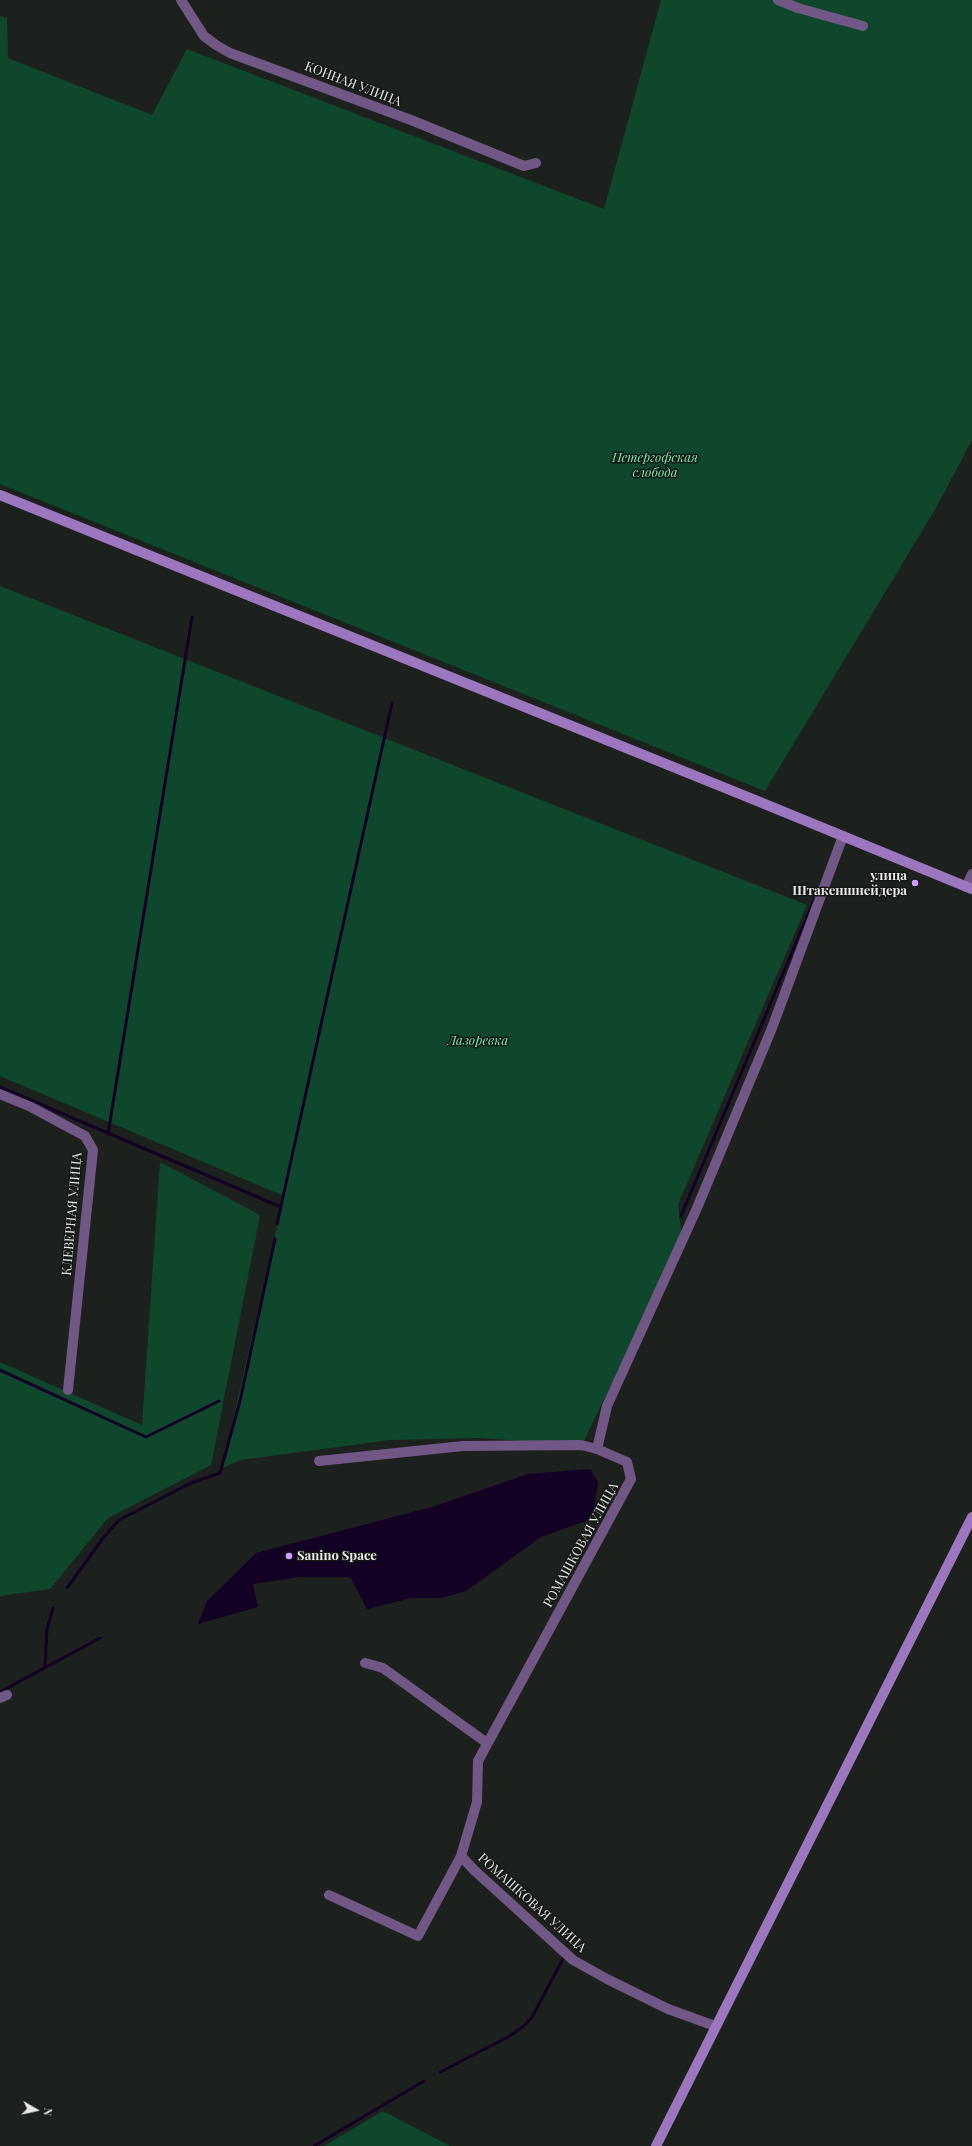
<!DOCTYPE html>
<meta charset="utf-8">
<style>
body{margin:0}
#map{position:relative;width:972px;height:2146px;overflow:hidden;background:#1d211e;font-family:"Playfair Display",serif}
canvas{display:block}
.north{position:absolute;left:16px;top:2090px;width:40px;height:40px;-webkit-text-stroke:3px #141815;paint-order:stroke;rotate:99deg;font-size:11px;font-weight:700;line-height:16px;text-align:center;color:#e6e9e7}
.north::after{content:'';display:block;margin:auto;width:14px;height:18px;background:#e6e9e7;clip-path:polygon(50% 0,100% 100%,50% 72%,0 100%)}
</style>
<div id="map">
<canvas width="972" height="2146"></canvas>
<div class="north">N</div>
</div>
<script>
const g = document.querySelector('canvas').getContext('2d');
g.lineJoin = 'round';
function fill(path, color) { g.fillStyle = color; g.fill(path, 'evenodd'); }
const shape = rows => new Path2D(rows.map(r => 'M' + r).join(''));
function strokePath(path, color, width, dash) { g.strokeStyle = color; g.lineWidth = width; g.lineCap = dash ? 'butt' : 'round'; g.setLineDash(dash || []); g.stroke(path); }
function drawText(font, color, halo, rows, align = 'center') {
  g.font = font + ' "Playfair Display",serif'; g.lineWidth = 3; g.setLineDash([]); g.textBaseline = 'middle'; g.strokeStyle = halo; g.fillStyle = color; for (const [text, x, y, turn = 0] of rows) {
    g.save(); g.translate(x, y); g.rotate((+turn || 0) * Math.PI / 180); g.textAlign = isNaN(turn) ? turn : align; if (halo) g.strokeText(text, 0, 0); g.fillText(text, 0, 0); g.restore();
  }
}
fill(shape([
 [661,0,972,0,972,440,936,508,765,791,0,484,0,16,7,18,8,58,152,115,187,49,604,209],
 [0,586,807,905,678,1204,682,1238,582,1445,480,1438,390,1440,241,1460,222,1468,284,1196,0,1076],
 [160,1162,260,1215,211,1465,108,1518,50,1589,0,1596,0,1362,142,1425],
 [383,2111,450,2146,324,2146]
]), '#0e472b');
fill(shape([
 [590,1469,598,1482,594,1509,586,1521,541,1537,466,1591,442,1598,411,1598,367,1609,350,1577,299,1577,253,1584,258,1607,198,1624,207,1601,256,1553,432,1507,528,1474]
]), '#130024');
strokePath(shape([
 [0,1087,281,1207],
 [108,1134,192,617],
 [681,1216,817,893],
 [277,1224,392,703],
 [0,1370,146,1437,219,1401],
 [67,1588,103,1538,119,1520,191,1483,220,1473,240,1401,275,1239],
 [45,1667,47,1629,53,1608],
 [0,1692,100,1638],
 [440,2072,508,2037,524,2026,532,2017,563,1959],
 [314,2146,424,2081]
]), '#130024', 3);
strokePath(shape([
 [181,0,204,36,216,45,230,53,411,120,524,166,536,163],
 [778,0,798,8,863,26],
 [966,887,972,874],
 [0,1094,31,1107,85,1136,93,1150,68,1390],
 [597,1449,607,1406,697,1208,772,1028,843,836],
 [319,1461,463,1446,581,1445,597,1449,627,1462,631,1479,478,1761,477,1802,461,1856,474,1870,573,1960,607,1979,668,2009,715,2026],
 [365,1663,383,1668,487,1743],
 [0,1698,7,1695],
 [329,1895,418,1936,461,1856]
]), '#705785', 10);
strokePath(shape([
 [0,495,750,798,972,889],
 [656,2146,972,1517]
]), '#9d76c0', 10);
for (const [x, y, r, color] of [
 [915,883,4,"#d19dfe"],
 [289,1556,4,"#d19dfe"]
]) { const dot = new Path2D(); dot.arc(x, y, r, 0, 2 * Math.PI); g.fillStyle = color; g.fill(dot); strokePath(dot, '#141815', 1.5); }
drawText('13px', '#e6e9e7', '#141815', [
 ["КОННАЯ УЛИЦА",353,84,21],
 ["КЛЕВЕРНАЯ УЛИЦА",72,1214,-85],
 ["РОМАШКОВАЯ УЛИЦА",581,1545,-61],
 ["РОМАШКОВАЯ УЛИЦА",532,1903,42]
]);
drawText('italic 13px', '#79ebaa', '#141815', [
 ["Петергофская",655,458],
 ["слобода",655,473],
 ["Лазоревка",478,1041]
]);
drawText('bold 13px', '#e6e9e7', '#141815', [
 ["улица",907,876],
 ["Штакеншнейдера",907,891],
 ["Sanino Space",297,1556,"left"]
], 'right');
</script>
